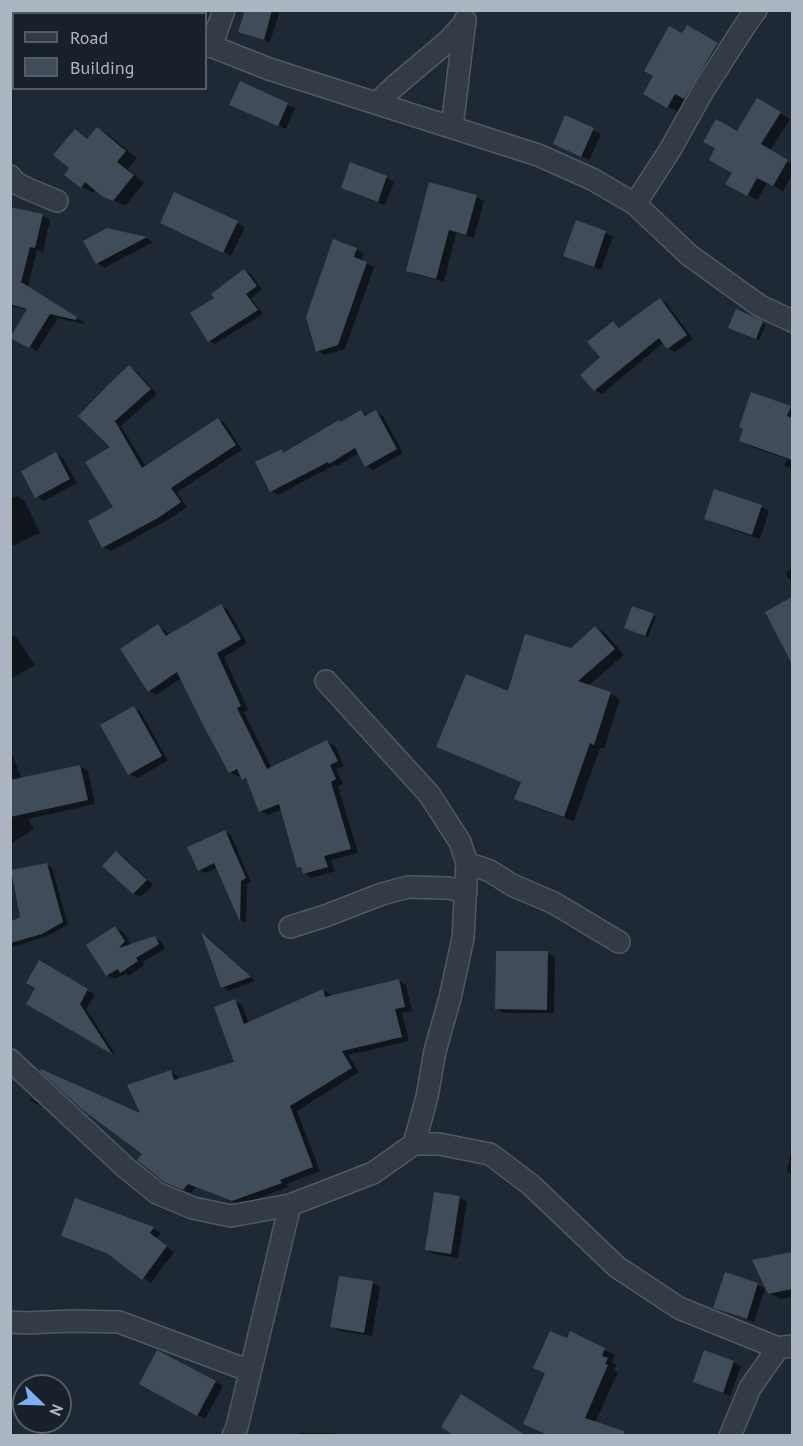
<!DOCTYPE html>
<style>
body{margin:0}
#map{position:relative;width:803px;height:1446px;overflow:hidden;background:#1f2935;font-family:"PT Sans",sans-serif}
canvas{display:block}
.frame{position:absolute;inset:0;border:12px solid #acb6c3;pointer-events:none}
.legend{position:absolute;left:12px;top:12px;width:195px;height:78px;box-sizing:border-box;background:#18202a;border:2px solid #535c67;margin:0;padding:8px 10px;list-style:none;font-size:18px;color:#acb6c3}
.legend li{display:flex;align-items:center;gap:12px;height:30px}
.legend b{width:30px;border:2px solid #535c67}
.north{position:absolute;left:12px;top:1374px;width:60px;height:60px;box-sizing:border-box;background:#18202a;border:2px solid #535c67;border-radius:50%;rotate:113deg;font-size:16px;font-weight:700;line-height:24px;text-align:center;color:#acb6c3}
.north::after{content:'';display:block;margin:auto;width:21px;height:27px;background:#7eb0f6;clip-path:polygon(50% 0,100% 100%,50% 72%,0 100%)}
</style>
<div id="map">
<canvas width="803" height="1446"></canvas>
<div class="frame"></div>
<ul class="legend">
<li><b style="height:8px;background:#323b46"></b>Road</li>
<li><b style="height:16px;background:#404c5a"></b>Building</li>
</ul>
<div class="north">N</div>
</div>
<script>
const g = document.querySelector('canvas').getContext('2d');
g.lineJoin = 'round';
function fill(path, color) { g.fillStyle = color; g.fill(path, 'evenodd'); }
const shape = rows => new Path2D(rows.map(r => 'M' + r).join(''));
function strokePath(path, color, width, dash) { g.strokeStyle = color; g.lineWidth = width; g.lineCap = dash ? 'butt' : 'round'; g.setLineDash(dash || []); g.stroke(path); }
fill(shape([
 [246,10,280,10,270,42,247,35,240,31],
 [687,27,729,51,679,113,645,94],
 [241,83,295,108,286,129,239,108],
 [758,100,790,119,770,151,792,164,792,174,783,191,768,182,757,200,727,183,734,173,738,133],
 [566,117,601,134,589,160,562,148],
 [98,129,109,135,137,158,128,169,144,183,125,206,103,195,96,189,93,193,82,187,66,175,71,168,75,131,89,139],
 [386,177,394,182,385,205,350,192,343,187],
 [430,184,477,197,484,201,474,238,456,233,444,282,415,274,408,270],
 [175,194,245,227,231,256,169,227],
 [10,208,42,215,50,220,43,252,37,250,28,287,84,322,84,324,58,318,37,351,12,337,28,310,10,306],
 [577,222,606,233,613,237,601,270,573,259],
 [108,230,146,238,153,242,104,268,97,263],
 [356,249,364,254,361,261,374,267,345,349,325,355,317,351],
 [245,271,251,274,262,290,251,298,263,314,215,344,209,341,217,299],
 [660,300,667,304,693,339,675,352,668,348,664,342,602,394,595,390,582,375,602,358,613,323,621,328],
 [737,311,766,325,759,340,734,329],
 [129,367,136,371,157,394,121,426,146,467,218,419,225,423,242,450,177,492,187,507,166,521,111,551,103,547,115,507,112,447,112,383],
 [790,407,792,408,792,470,784,465,787,459,752,447,740,440],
 [361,411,369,416,376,412,383,416,403,453,373,470,366,466,359,453,337,466,335,465,278,495,272,491,281,451,285,453],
 [56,454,63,458,77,483,44,501,36,496],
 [715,491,762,507,769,511,760,539,714,523,706,519],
 [16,496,24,500,40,533,10,547,10,499],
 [792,567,792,582,785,574],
 [792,599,792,641,788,643,767,613],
 [221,606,228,610,247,643,224,657,248,710,244,712,272,769,327,742,335,746,344,766,336,769,343,784,338,786,358,853,331,860,335,871,312,878,304,873,303,870,299,867,282,809,268,815,261,811,250,782,243,779,241,775,238,777,230,772,182,678,156,695,149,691,158,626,165,630,169,636],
 [653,615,656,617,648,637,629,629],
 [596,628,606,634,624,655,588,686,610,693,620,699,604,749,600,748,574,821,526,804,516,799,522,782,447,752,438,746,509,693,572,649],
 [12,635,16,637,35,665,10,679,10,636],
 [134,708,141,712,168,761,137,778,130,774],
 [10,749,22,779,80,766,88,771,95,804,28,819,34,829,10,844],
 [225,832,231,835,251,882,247,884,246,923,241,921,218,867,205,873,199,870],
 [117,852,124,857,153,885,141,897,133,893],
 [47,865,52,868,68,925,47,936,10,948,10,924,22,918],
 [115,928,123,932,132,946,155,938,162,942,165,949,143,962,144,965,129,976,125,974,115,979,107,975],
 [204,935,208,937,255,981,229,991,222,987],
 [548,953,555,957,554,1013,504,1013,496,1008],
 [40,962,95,995,86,1009,116,1055,28,1003,37,987],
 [398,980,406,985,412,1011,402,1013,409,1041,348,1055,359,1072,297,1111,320,1171,287,1184,288,1187,241,1205,196,1187,191,1193,173,1185,144,1154,143,1116,171,1072,178,1076,179,1080,236,1063,235,1001,242,1005,249,1024,323,990,330,994,331,997],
 [30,1098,37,1102,43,1107,29,1100],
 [791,1149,792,1149,792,1175,787,1172],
 [459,1197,467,1202,458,1258,434,1254,427,1250],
 [76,1200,153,1229,161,1233,156,1239,174,1252,151,1283,113,1256,70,1240,63,1236],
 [792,1254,792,1297,780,1299,769,1293,754,1261],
 [372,1283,380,1287,372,1336,340,1331,332,1327],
 [757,1284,765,1289,754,1322,722,1311,715,1307],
 [571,1333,615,1355,612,1362,617,1365,614,1370,618,1372,595,1423,550,1436,547,1374],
 [158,1352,223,1386,205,1419,141,1383],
 [705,1352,734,1362,741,1367,730,1396,702,1385],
 [300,1433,334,1433,338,1436,299,1436]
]), '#0007');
fill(shape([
 [245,10,272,10,264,40,238,32],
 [687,25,718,43,684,99,675,94,667,108,643,94,653,76,644,71,669,26,682,33],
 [240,81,288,103,278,126,229,105],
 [757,98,781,112,761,144,788,160,773,186,757,178,747,196,725,184,732,173,709,160,715,148,703,142,716,119,737,131],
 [565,115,594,128,581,157,553,144],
 [97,127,126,151,117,162,134,175,113,201,102,196,85,182,81,188,64,175,69,168,53,155,75,129,87,139],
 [350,162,387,176,378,202,341,188],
 [429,182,477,195,466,235,449,230,436,279,406,271],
 [174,192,238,221,223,253,160,223],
 [10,207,43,214,35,248,30,247,21,282,77,317,76,320,50,314,29,348,10,338,27,309,10,304],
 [576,220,606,231,594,267,563,256],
 [107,228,147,237,96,264,83,241],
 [333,239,357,248,354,257,367,262,338,345,316,352,306,317],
 [244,269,257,286,246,294,258,310,208,342,190,313,214,298,211,294],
 [660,298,687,335,667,349,659,338,594,391,580,375,600,357,587,342,613,321,619,328],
 [736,309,763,321,756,339,728,328],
 [129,365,151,389,115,421,142,468,218,418,236,445,171,488,181,502,158,518,102,548,88,521,113,507,85,462,110,447,78,416,111,382],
 [751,392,791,406,787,416,792,418,792,460,739,441,743,429,739,427],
 [361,410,365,416,376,410,397,449,365,467,355,448,329,464,328,462,270,492,255,462,282,449,283,453,339,420,340,422],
 [56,452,70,479,35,498,21,471],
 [714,489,762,505,752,535,704,519],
 [792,597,792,664,765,612],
 [221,604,241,639,217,653,241,706,237,708,267,769,327,740,338,761,330,765,336,779,331,782,351,849,324,856,328,867,303,874,301,867,297,868,279,804,259,812,246,778,242,780,237,769,229,773,203,725,177,672,148,692,120,649,158,624,166,636],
 [632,606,654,614,645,636,624,628],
 [595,626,615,649,578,681,611,692,594,745,590,743,564,817,514,799,521,782,436,747,466,674,508,691,525,634,571,648],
 [134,706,162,756,128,775,100,725],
 [80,765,88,800,10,817,10,780],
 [225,830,246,878,241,881,240,922,214,863,198,871,187,847],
 [116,851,147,880,133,894,102,866],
 [47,863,63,922,42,934,10,943,10,922,20,917,11,870],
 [115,926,125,941,119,948,155,936,159,944,136,958,138,961,120,973,118,969,106,976,86,945],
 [201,932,251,977,221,988],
 [496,951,548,951,547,1010,495,1009],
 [39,960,88,989,80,1004,112,1054,26,1004,35,988,26,983],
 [399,979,405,1007,395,1009,402,1037,342,1051,352,1068,290,1106,313,1167,280,1180,282,1183,232,1201,188,1184,183,1190,164,1182,137,1160,142,1154,84,1111,40,1071,41,1069,140,1113,127,1085,171,1070,174,1080,234,1062,214,1007,235,999,244,1024,323,989,325,997],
 [434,1192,460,1196,451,1254,425,1250],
 [75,1198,154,1227,150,1233,167,1246,142,1280,108,1254,61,1236],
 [792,1252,792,1289,768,1294,752,1260],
 [725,1272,758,1283,747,1319,713,1308],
 [339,1276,373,1281,364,1333,330,1327],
 [550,1331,567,1338,570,1331,605,1348,602,1356,608,1358,605,1364,608,1365,585,1418,624,1431,623,1436,550,1436,523,1424,545,1373,533,1368],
 [157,1350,216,1381,197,1416,139,1384],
 [704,1350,734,1361,723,1393,693,1382],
 [461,1394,527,1436,455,1436,441,1427]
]), '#404c5a');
const minor = shape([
 [116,10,124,14],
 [174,10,176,14],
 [206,44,269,69,538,155,592,179,635,204,689,255,760,306,792,321],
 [211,47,224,10],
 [377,103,396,85,447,42,465,23],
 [452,127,465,20],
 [10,176,16,183,28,189,57,201],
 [635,204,670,150,704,89,748,21,756,10],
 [326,681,429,794,460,842,467,863,463,938,450,998,435,1051,427,1097,414,1144],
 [467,863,490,871,512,885,554,903,619,942],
 [290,927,325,916,382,894,408,887,448,888,466,892],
 [10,1060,126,1168,157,1193,193,1208,231,1216,290,1205,373,1173,414,1144,439,1144,490,1154,531,1185,617,1267,679,1308,778,1348,792,1346],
 [10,1322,25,1323,72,1321,119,1322,250,1371],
 [233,1436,237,1427,290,1205],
 [730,1436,750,1388,778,1348]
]);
strokePath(minor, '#505964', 24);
strokePath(minor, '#323b46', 21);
</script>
